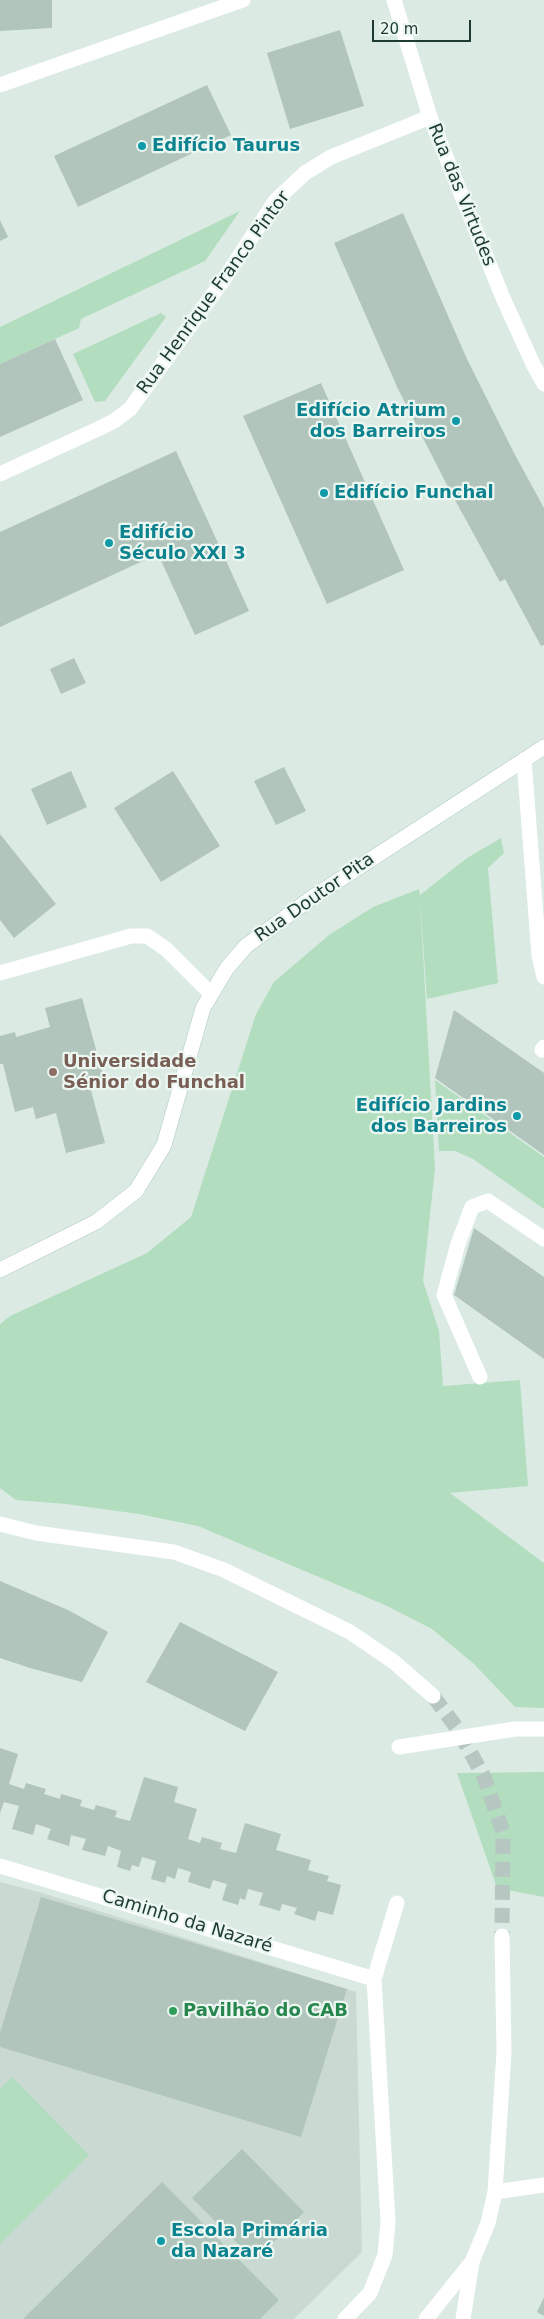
<!DOCTYPE html>
<meta charset="utf-8">
<style>
body{margin:0}
#map{position:relative;width:544px;height:2319px;overflow:hidden;background:#dceae4;font-family:"DejaVu Sans",sans-serif}
canvas{display:block}
.scale{position:absolute;left:372px;top:20px;width:99px;height:22px;box-sizing:border-box;border:2px solid #1d3b33;border-top:0;padding-left:6px;font-size:15px;line-height:18px;white-space:nowrap;color:#1d3b33;-webkit-text-stroke:4px #edf7f2;paint-order:stroke}
</style>
<div id="map">
<canvas width="544" height="2319"></canvas>
<div class="scale">20 m</div>
</div>
<script>
const g = document.querySelector('canvas').getContext('2d');
g.lineJoin = 'round';
function fill(path, color) { g.fillStyle = color; g.fill(path, 'evenodd'); }
const shape = rows => new Path2D(rows.map(r => 'M' + r).join(''));
function strokePath(path, color, width, dash) { g.strokeStyle = color; g.lineWidth = width; g.lineCap = dash ? 'butt' : 'round'; g.setLineDash(dash || []); g.stroke(path); }
function drawText(font, color, halo, rows, align = 'center') {
  g.font = font + ' "DejaVu Sans",sans-serif'; g.lineWidth = 4.5; g.setLineDash([]); g.textBaseline = 'middle'; g.strokeStyle = halo; g.fillStyle = color; for (const [text, x, y, turn = 0] of rows) {
    g.save(); g.translate(x, y); g.rotate((+turn || 0) * Math.PI / 180); g.textAlign = isNaN(turn) ? turn : align; if (halo) g.strokeText(text, 0, 0); g.fillText(text, 0, 0); g.restore();
  }
}
fill(shape([
 [0,1882,39,1892,356,1992,362,2252,294,2319,0,2319]
]), '#cadad3');
fill(shape([
 [240,211,205,261,81,319,79,328,0,364,0,327],
 [161,313,166,317,105,401,95,402,73,354],
 [501,838,504,853,488,868,498,983,427,999,420,898,435,1168,423,1281,439,1331,443,1386,520,1380,528,1486,450,1493,544,1563,544,1708,515,1707,474,1664,432,1629,385,1605,198,1526,139,1514,66,1504,16,1500,0,1488,0,1324,10,1316,147,1253,191,1217,256,1014,274,982,329,935,373,907,419,889,420,895,467,858],
 [435,1080,544,1157,544,1209,473,1159,455,1151,439,1151],
 [544,1772,544,1897,497,1888,457,1773],
 [12,2077,89,2155,0,2244,0,2089]
]), '#b2debf');
fill(shape([
 [0,0,52,0,52,28,0,31],
 [340,30,364,106,290,129,267,53],
 [207,85,231,135,78,207,54,156],
 [403,213,467,359,514,453,544,508,544,645,541,646,505,579,500,582,449,489,398,389,334,243],
 [0,220,8,237,0,241],
 [55,339,83,400,0,437,0,364],
 [321,383,404,570,327,604,243,416],
 [176,451,249,611,195,635,158,554,0,627,0,532],
 [74,658,86,683,61,694,50,669],
 [284,767,306,811,276,825,254,781],
 [71,771,87,807,47,825,31,789],
 [173,771,220,846,161,882,114,808],
 [0,834,56,904,14,938,0,920],
 [82,998,104,1079,89,1083,105,1143,66,1153,56,1113,36,1119,33,1107,15,1112,3,1064,0,1064,0,1036,15,1032,16,1037,50,1027,45,1008],
 [454,1010,544,1073,544,1155,435,1078],
 [474,1228,544,1277,544,1359,454,1295],
 [0,1581,68,1610,108,1632,82,1682,30,1668,0,1658],
 [180,1622,278,1672,245,1731,146,1682],
 [0,1748,18,1754,9,1784,24,1789,26,1783,46,1789,44,1794,60,1799,61,1794,82,1800,80,1806,94,1810,96,1805,117,1811,115,1817,130,1821,144,1777,178,1787,174,1802,197,1809,188,1839,200,1843,202,1837,222,1843,220,1849,236,1853,245,1823,281,1834,276,1850,311,1860,308,1870,329,1876,327,1881,341,1885,333,1915,318,1911,315,1921,294,1914,297,1908,282,1904,280,1911,259,1905,263,1893,248,1889,245,1900,240,1898,238,1905,222,1900,227,1884,213,1880,210,1889,188,1882,191,1872,178,1868,175,1879,167,1876,165,1883,151,1879,156,1861,142,1857,139,1867,132,1865,130,1871,117,1867,121,1851,108,1846,105,1856,82,1850,86,1839,71,1835,69,1846,47,1839,51,1829,36,1824,33,1835,12,1829,19,1806,4,1802,0,1813],
 [41,1897,347,1989,301,2137,0,2047,0,2033],
 [242,2149,304,2212,255,2261,192,2198],
 [162,2182,279,2300,260,2319,23,2319],
 [544,2297,544,2316,537,2312]
]), '#b1c5bd');
strokePath(shape([
 [433,1696,457,1728,484,1777,503,1832,502,1936]
]), '#b6c7c1', 15, [15, 8]);
const secondary = shape([
 [0,1270,96,1222,136,1191,164,1145,203,1008,227,968,246,946,313,897,544,747]
]);
strokePath(secondary, '#aecbc1', 16);
strokePath(shape([
 [524,760,539,955,544,977],
 [542,1050,544,1047],
 [480,1377,444,1295,458,1244,472,1207,488,1201,544,1239],
 [399,1747,515,1729,544,1729]
]), '#fff', 15);
strokePath(shape([
 [0,85,243,0],
 [0,474,100,428,114,421,130,409,229,272,275,201,305,173,331,157,430,117],
 [0,973,131,936,147,936,166,949,210,993],
 [0,1524,36,1533,174,1552,224,1570,350,1632,394,1662,433,1696],
 [0,1866,374,1979],
 [495,2192,544,2185],
 [345,2319,370,2293,385,2255,388,2222,374,1979,397,1903],
 [426,2319,471,2263],
 [463,2319,472,2262,488,2223,495,2192,504,2052,502,1936]
]), '#fff', 15);
strokePath(shape([
 [394,0,430,117,503,298,533,364,544,384]
]), '#fff', 15);
strokePath(secondary, '#fff', 15);
for (const [x, y, r, color] of [
 [142,146,5,"#0f9aa8"],
 [456,421,5,"#0f9aa8"],
 [324,493,5,"#0f9aa8"],
 [109,543,5,"#0f9aa8"],
 [53,1072,5,"#8d6e63"],
 [517,1116,5,"#0f9aa8"],
 [173,2011,5,"#2e9e5b"],
 [161,2241,5,"#0f9aa8"]
]) { const dot = new Path2D(); dot.arc(x, y, r, 0, 2 * Math.PI); g.fillStyle = color; g.fill(dot); strokePath(dot, '#edf7f2', 2); }
drawText('bold 18px', '#0d838f', '#edf7f2', [
 ["Edifício Taurus",152,146],
 ["Edifício Atrium",446,411,"right"],
 ["dos Barreiros",446,432,"right"],
 ["Edifício Funchal",334,493],
 ["Edifício",119,533],
 ["Século XXI 3",119,554],
 ["Edifício Jardins",507,1106,"right"],
 ["dos Barreiros",507,1127,"right"],
 ["Escola Primária",171,2231],
 ["da Nazaré",171,2252]
], 'left');
drawText('18px', '#1d3b33', '#edf7f2', [
 ["Rua das Virtudes",461,195,68],
 ["Rua Henrique Franco Pintor",214,293,-54],
 ["Rua Doutor Pita",315,898,-35],
 ["Caminho da Nazaré",187,1922,17]
]);
drawText('bold 18px', '#785e54', '#edf7f2', [
 ["Universidade",63,1062],
 ["Sénior do Funchal",63,1083]
], 'left');
drawText('bold 18px', '#27864d', '#edf7f2', [
 ["Pavilhão do CAB",183,2011]
], 'left');
</script>
